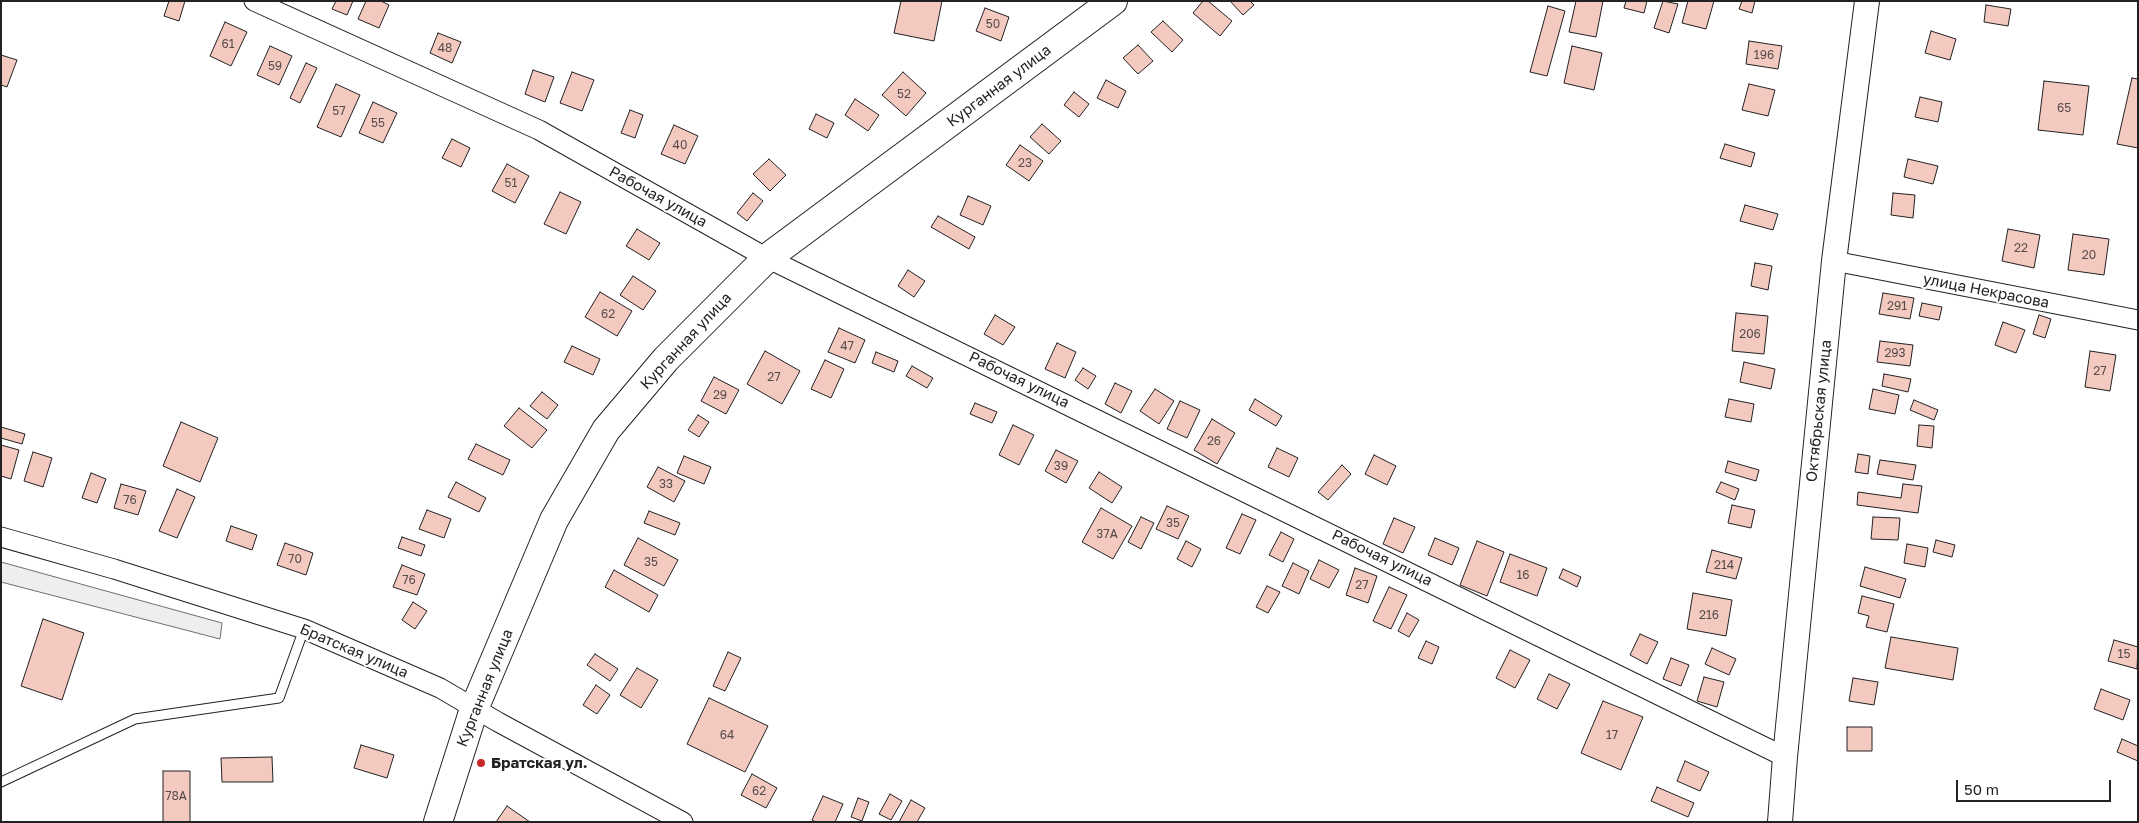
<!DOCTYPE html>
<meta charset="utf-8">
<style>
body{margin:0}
#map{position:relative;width:2139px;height:823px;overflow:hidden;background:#fff;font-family:"Golos Text",sans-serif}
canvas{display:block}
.frame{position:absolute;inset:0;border:2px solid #222;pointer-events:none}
.scale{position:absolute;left:1956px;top:780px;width:155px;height:22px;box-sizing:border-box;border:2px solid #222;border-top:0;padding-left:6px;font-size:15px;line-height:18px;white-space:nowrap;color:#222;-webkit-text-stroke:4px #fff;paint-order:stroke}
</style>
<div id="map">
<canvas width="2139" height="823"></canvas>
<div class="frame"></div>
<div class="scale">50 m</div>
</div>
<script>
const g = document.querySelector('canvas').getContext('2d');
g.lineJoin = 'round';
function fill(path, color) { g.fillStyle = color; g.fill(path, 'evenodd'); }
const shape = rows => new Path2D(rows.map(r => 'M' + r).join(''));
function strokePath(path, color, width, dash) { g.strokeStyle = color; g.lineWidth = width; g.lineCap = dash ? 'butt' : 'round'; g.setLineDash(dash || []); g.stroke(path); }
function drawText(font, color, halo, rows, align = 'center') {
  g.font = font + ' "Golos Text",sans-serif'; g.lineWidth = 4; g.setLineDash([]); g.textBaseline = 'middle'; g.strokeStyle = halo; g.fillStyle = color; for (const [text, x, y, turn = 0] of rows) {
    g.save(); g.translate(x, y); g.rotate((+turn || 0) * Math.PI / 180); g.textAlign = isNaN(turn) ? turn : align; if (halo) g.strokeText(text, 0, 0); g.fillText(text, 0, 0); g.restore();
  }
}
const green = shape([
 [1,562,222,623,220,639,1,582,1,562]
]);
fill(green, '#eee');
strokePath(green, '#6f6f6f', 1);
const building = shape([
 [169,1,185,1,179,21,164,16,169,1],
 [336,1,353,1,347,15,332,9,336,1],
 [366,1,381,1,389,5,379,28,358,19,366,1],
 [901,1,942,1,934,41,894,33,901,1],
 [1203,1,1208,1,1232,21,1220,36,1193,13,1203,1],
 [1230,1,1250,1,1254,5,1243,15,1230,1],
 [1576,1,1603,1,1596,37,1569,32,1576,1],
 [1626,1,1647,1,1644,13,1624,8,1626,1],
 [1663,1,1678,4,1669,33,1654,28,1663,1],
 [1688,1,1714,1,1706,29,1682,23,1688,1],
 [1742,1,1755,1,1752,13,1739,9,1742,1],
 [1986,5,2011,9,2008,26,1984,22,1986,5],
 [1548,6,1565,11,1547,76,1530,72,1548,6],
 [985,8,1009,17,1001,41,976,31,985,8],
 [1163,21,1183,40,1172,52,1151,32,1163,21],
 [225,22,247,32,231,66,210,56,225,22],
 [1931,31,1956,39,1950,60,1925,53,1931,31],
 [438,33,461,42,452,63,430,53,438,33],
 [1749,41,1782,46,1778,69,1746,64,1749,41],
 [1138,45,1153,61,1138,74,1123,58,1138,45],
 [270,46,292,56,279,85,257,75,270,46],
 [1572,46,1602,53,1594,90,1564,83,1572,46],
 [1,55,17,60,7,87,1,85,1,55],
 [306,63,317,68,300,103,290,98,306,63],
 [533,70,554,77,545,102,525,94,533,70],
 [572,72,594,80,582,111,560,103,572,72],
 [903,72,926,93,906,116,882,95,903,72],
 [2132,78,2138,79,2138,148,2117,144,2132,78],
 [1106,80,1126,91,1118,108,1097,98,1106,80],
 [2044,81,2089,86,2083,135,2038,130,2044,81],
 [336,84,360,95,341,137,317,127,336,84],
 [1749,84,1775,90,1768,116,1742,110,1749,84],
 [1074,92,1089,104,1079,117,1064,105,1074,92],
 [1920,97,1942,102,1938,122,1915,117,1920,97],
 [855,99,879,115,868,131,845,115,855,99],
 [373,102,397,113,383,143,359,133,373,102],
 [630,110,643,115,635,138,621,133,630,110],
 [816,114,834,123,827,138,809,129,816,114],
 [1042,124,1061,141,1049,154,1030,137,1042,124],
 [674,125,698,136,685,164,661,154,674,125],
 [452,139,470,148,461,167,442,158,452,139],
 [1725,144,1755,153,1751,167,1720,158,1725,144],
 [1020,145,1043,161,1029,181,1006,165,1020,145],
 [769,159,786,175,770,191,753,174,769,159],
 [1908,159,1938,166,1933,184,1904,177,1908,159],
 [507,164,529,176,515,203,492,191,507,164],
 [560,192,581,202,566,234,544,224,560,192],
 [753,193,763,201,747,221,737,213,753,193],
 [1893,193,1915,195,1913,218,1891,215,1893,193],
 [968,196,991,206,983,225,960,215,968,196],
 [1745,205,1778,214,1773,230,1740,221,1745,205],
 [938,216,975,237,969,249,931,227,938,216],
 [637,229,660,243,649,260,626,246,637,229],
 [2008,229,2040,235,2034,268,2002,261,2008,229],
 [2073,234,2109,239,2104,275,2068,270,2073,234],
 [1755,263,1772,266,1768,290,1751,286,1755,263],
 [908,270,925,281,914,297,898,286,908,270],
 [633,276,656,291,643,310,620,295,633,276],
 [600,292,632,311,617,336,585,317,600,292],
 [1883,293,1914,298,1910,319,1879,314,1883,293],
 [1922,303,1942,307,1939,320,1919,316,1922,303],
 [1736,313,1768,316,1764,354,1732,351,1736,313],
 [995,315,1015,327,1003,345,984,334,995,315],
 [2039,315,2051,319,2045,338,2033,334,2039,315],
 [2003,322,2025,330,2016,353,1995,345,2003,322],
 [839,328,865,340,855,363,828,352,839,328],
 [1880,341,1913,345,1910,366,1877,362,1880,341],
 [1057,343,1076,352,1065,378,1045,369,1057,343],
 [572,346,600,359,593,375,564,362,572,346],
 [765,351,800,371,782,404,747,384,765,351],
 [2090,351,2116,355,2110,391,2085,387,2090,351],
 [876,352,898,361,894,372,872,363,876,352],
 [825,360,844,369,831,398,811,389,825,360],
 [1744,362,1775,369,1771,389,1740,382,1744,362],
 [912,366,933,378,927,388,906,376,912,366],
 [1083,368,1096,376,1088,389,1075,380,1083,368],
 [1884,374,1911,379,1908,392,1882,386,1884,374],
 [714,377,739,390,726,414,701,401,714,377],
 [1115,383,1132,391,1121,413,1105,404,1115,383],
 [1155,389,1174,401,1159,424,1140,411,1155,389],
 [1873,389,1899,395,1895,414,1869,409,1873,389],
 [542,392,558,405,547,419,530,406,542,392],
 [1255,399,1282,416,1276,426,1249,410,1255,399],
 [1729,399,1754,404,1751,422,1725,417,1729,399],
 [1914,400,1938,410,1934,420,1910,410,1914,400],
 [1180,401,1200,410,1187,438,1167,429,1180,401],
 [975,403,997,412,992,423,970,414,975,403],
 [519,408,547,430,532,448,504,426,519,408],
 [698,415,709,422,699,437,688,430,698,415],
 [1212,419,1235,433,1217,464,1194,450,1212,419],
 [181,422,218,438,200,482,163,466,181,422],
 [1013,425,1034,435,1019,465,999,455,1013,425],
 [1919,425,1934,426,1932,448,1917,446,1919,425],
 [1,427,25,434,22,444,1,438,1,427],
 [476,444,510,460,503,475,468,459,476,444],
 [1,445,19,450,11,479,1,476,1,445],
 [1277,448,1298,458,1289,477,1268,467,1277,448],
 [1056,450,1078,461,1066,483,1045,471,1056,450],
 [33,452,52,458,43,487,24,481,33,452],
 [1858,454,1870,456,1868,474,1855,472,1858,454],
 [1374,455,1396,466,1387,485,1365,474,1374,455],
 [684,456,711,467,704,484,677,473,684,456],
 [1880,460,1916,465,1913,480,1877,474,1880,460],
 [1728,461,1759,470,1756,481,1725,472,1728,461],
 [1342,465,1351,474,1328,500,1318,492,1342,465],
 [658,467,685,481,674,502,647,487,658,467],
 [1099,472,1122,487,1112,503,1089,488,1099,472],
 [91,473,106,479,97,503,82,498,91,473],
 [456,482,486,498,479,512,448,497,456,482],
 [1721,482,1739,489,1735,500,1716,492,1721,482],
 [121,484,146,491,138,515,114,508,121,484],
 [1903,484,1922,486,1918,513,1857,505,1858,492,1901,498,1903,484],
 [177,489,195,497,177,538,159,531,177,489],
 [1732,505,1755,510,1751,528,1728,523,1732,505],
 [1167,506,1189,516,1178,539,1156,529,1167,506],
 [1101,508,1132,526,1113,559,1082,542,1101,508],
 [427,510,451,519,444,538,419,529,427,510],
 [649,511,680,523,675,535,644,523,649,511],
 [1242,514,1256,520,1240,554,1226,548,1242,514],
 [1141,517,1154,523,1141,549,1128,542,1141,517],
 [1873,517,1900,518,1898,540,1871,539,1873,517],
 [1394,518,1415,527,1403,553,1383,544,1394,518],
 [231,526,257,535,252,550,226,541,231,526],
 [1281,532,1294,539,1283,562,1269,555,1281,532],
 [402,537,425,545,421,556,398,548,402,537],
 [638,538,678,560,664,586,624,565,638,538],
 [1435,538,1459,548,1452,565,1428,555,1435,538],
 [1936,540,1955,545,1952,557,1933,552,1936,540],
 [1186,541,1201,549,1192,567,1177,559,1186,541],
 [1477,541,1504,552,1487,596,1460,585,1477,541],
 [285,543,313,553,306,575,277,565,285,543],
 [1907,544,1928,548,1925,567,1904,563,1907,544],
 [1712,550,1742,558,1736,579,1706,572,1712,550],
 [1510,554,1547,568,1537,596,1500,582,1510,554],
 [1319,560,1339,570,1329,588,1310,579,1319,560],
 [1293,563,1309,571,1299,594,1282,586,1293,563],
 [402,565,425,574,417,595,393,587,402,565],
 [1865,567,1906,579,1900,598,1860,586,1865,567],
 [1355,568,1377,576,1368,603,1346,595,1355,568],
 [1563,569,1581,577,1577,587,1559,578,1563,569],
 [614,570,658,595,649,612,605,587,614,570],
 [1267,586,1280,592,1268,613,1256,607,1267,586],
 [1389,587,1407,595,1391,629,1373,621,1389,587],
 [1693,593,1732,600,1726,636,1687,629,1693,593],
 [1862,596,1894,604,1887,632,1866,627,1869,616,1858,613,1862,596],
 [413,602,427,611,415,629,402,620,413,602],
 [1407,613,1419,620,1409,637,1398,631,1407,613],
 [43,619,84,633,62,700,21,686,43,619],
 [1640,634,1658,642,1647,664,1630,655,1640,634],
 [1891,637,1958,648,1953,680,1885,668,1891,637],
 [2114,640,2138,647,2137,669,2108,661,2114,640],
 [1426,641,1439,647,1432,664,1418,658,1426,641],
 [1712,648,1736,659,1729,675,1705,664,1712,648],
 [1510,650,1530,660,1515,688,1496,678,1510,650],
 [728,652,741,658,725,691,713,686,728,652],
 [595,654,618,669,610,681,587,665,595,654],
 [1671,658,1689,665,1681,686,1663,679,1671,658],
 [637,668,658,680,641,708,620,695,637,668],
 [1549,674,1570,684,1557,709,1537,699,1549,674],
 [1704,677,1724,682,1717,707,1697,701,1704,677],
 [1853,678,1878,682,1874,705,1849,701,1853,678],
 [596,685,610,695,597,714,583,705,596,685],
 [2101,689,2130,700,2123,720,2094,709,2101,689],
 [709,698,768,726,745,772,687,744,709,698],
 [1603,701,1643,717,1621,770,1581,753,1603,701],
 [1847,727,1872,727,1872,751,1847,751,1847,727],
 [2122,739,2138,746,2138,761,2117,752,2122,739],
 [361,745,394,755,387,778,354,768,361,745],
 [272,757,273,782,222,782,221,758,272,757],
 [1685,761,1709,772,1700,791,1677,781,1685,761],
 [163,771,190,771,190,822,163,822,163,771],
 [752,774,777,788,766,808,741,795,752,774],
 [1657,787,1694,803,1688,817,1651,801,1657,787],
 [890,794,902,801,891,820,879,814,890,794],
 [823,796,843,804,835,822,816,822,812,820,823,796],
 [858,798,869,802,862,821,851,817,858,798],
 [911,800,925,808,917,822,899,822,911,800],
 [507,806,530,822,496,822,507,806]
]);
fill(building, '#f3c9c0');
strokePath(building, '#222', 1);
const service = shape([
 [1,782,135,719,279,698,304,629]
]);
const minor = shape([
 [254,1,539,130,767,258,1785,757],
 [1834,261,2138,320],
 [1,537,114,569,304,629,440,688,498,722,683,822]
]);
const tertiary = shape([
 [1780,822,1785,757,1834,261,1867,1]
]);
const primary = shape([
 [438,822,474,709,554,520,606,430,666,359,767,258,1113,1]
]);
strokePath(service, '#222', 11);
strokePath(minor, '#222', 21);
strokePath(tertiary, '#222', 26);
strokePath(primary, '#222', 30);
strokePath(service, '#fff', 9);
strokePath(minor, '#fff', 19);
strokePath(tertiary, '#fff', 24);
strokePath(primary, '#fff', 28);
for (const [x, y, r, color] of [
 [481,763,5,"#c62828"]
]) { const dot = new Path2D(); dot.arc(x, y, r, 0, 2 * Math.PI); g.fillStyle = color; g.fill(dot); strokePath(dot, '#fff', 2); }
drawText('12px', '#564c4a', null, [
 ["50",993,24],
 ["61",228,44],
 ["48",445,48],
 ["196",1764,55],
 ["59",275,66],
 ["52",904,94],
 ["65",2064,108],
 ["57",339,111],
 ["55",378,123],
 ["40",680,145],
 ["23",1025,163],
 ["51",511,183],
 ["22",2021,248],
 ["20",2089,255],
 ["291",1897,306],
 ["62",608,314],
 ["206",1750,334],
 ["47",847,346],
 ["293",1895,353],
 ["27",2100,371],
 ["27",774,377],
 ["29",720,395],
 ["26",1214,441],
 ["39",1061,466],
 ["33",666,484],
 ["76",130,500],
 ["35",1173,523],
 ["37А",1107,534],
 ["70",295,559],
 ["35",651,562],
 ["214",1724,565],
 ["16",1523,575],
 ["76",409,580],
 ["27",1362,585],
 ["216",1709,615],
 ["15",2124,654],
 ["64",727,735],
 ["17",1612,735],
 ["62",759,791],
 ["78А",176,796]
]);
drawText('15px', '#222', '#fff', [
 ["Курганная улица",999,86,-37],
 ["Рабочая улица",658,197,29],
 ["улица Некрасова",1986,291,11],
 ["Курганная улица",686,341,-47],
 ["Рабочая улица",1019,380,26],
 ["Октябрьская улица",1819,411,-84],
 ["Рабочая улица",1382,558,26],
 ["Братская улица",354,651,23],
 ["Курганная улица",485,688,-68]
]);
drawText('bold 15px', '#222', '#fff', [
 ["Братская ул.",491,763]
], 'left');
</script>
